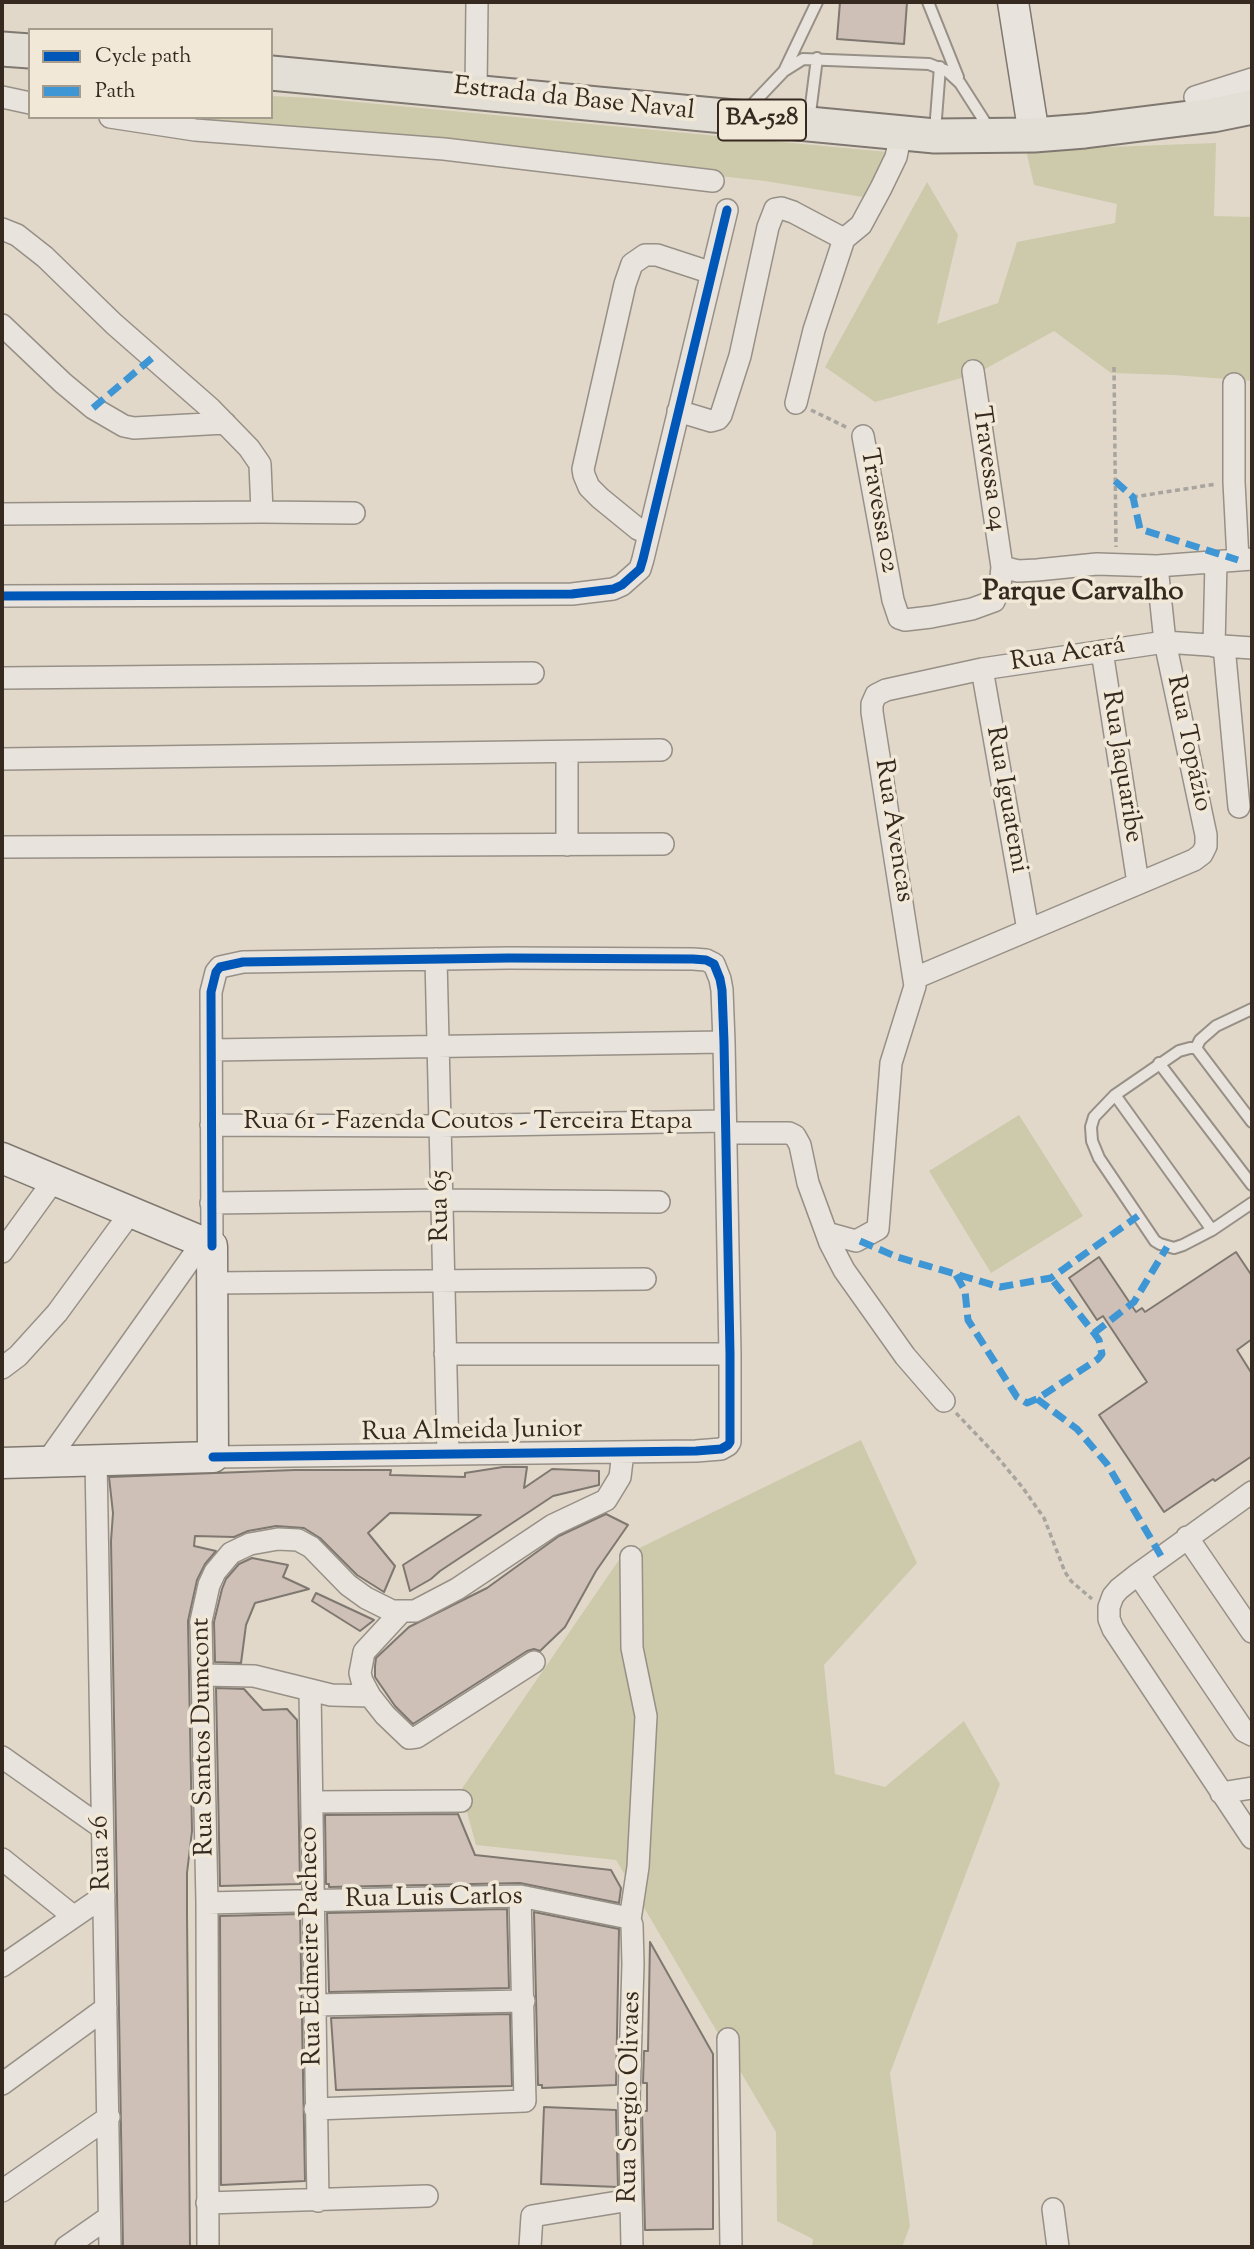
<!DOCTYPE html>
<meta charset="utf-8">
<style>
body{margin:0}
#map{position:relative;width:1254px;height:2249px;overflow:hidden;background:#e1d8ca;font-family:"Sorts Mill Goudy",serif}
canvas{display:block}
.frame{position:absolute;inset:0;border:4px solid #362920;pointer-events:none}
.legend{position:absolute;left:28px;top:28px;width:245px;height:91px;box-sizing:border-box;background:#f1e8d7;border:2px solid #a69c8e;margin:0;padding:9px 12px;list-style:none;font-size:21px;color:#362920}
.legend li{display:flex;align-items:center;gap:14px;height:35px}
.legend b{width:35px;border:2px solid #a69c8e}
</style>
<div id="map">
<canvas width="1254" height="2249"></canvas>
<div class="frame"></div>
<ul class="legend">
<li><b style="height:9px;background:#0057b8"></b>Cycle path</li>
<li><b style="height:9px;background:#3e96d5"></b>Path</li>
</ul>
</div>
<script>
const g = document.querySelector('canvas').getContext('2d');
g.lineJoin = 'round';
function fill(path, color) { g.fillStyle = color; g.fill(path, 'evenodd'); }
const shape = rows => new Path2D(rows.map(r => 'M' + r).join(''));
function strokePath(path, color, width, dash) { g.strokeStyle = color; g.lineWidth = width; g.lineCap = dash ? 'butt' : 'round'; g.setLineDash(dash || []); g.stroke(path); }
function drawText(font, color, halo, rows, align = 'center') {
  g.font = font + ' "Sorts Mill Goudy",serif'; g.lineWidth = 7; g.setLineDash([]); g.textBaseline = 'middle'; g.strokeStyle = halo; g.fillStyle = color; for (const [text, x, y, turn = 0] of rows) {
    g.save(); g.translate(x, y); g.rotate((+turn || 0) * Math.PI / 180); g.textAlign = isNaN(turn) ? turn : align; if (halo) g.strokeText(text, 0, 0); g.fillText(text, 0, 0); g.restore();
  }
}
fill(shape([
 [271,96,314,98,888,152,863,197,765,181,655,169,130,117,271,117],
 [1216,143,1214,216,1252,217,1252,381,1174,375,1111,373,1054,331,976,374,875,402,825,367,927,182,958,235,937,324,998,303,1017,242,1115,223,1117,204,1034,185,1026,150],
 [1019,1115,1083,1216,991,1273,929,1171],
 [861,1440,917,1563,824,1665,835,1774,885,1787,964,1721,1000,1784,890,2073,910,2226,902,2247,812,2247,813,2239,777,2221,776,2132,616,1860,476,1845,461,1790,621,1557]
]), '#cccaaa');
const building = shape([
 [840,2,907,2,904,44,837,39,840,2],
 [1236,1252,1252,1276,1252,1339,1237,1350,1252,1374,1252,1456,1215,1481,1213,1479,1164,1512,1099,1415,1147,1382,1103,1316,1097,1320,1069,1278,1099,1257,1136,1312,1142,1308,1145,1312,1236,1252],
 [503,1467,527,1467,524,1488,552,1469,599,1471,599,1485,553,1496,440,1571,431,1579,410,1591,403,1565,481,1515,390,1513,368,1533,395,1566,384,1592,357,1575,320,1538,304,1528,276,1526,248,1531,234,1537,195,1536,194,1546,216,1551,205,1564,197,1580,188,1621,192,1831,187,1873,187,1914,190,2247,123,2247,111,1541,113,1513,109,1477,295,1470,391,1470,390,1475,465,1477,465,1473,503,1467],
 [606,1514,628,1525,596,1571,565,1627,540,1651,534,1649,527,1651,413,1724,395,1706,375,1677,375,1666,376,1658,409,1627,487,1588,559,1536,606,1514],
 [252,1558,288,1565,283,1577,309,1589,255,1603,246,1625,241,1663,215,1662,214,1622,222,1589,226,1579,239,1564,252,1558],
 [316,1593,374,1620,360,1631,312,1601,316,1593],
 [216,1688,244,1689,263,1710,287,1709,297,1720,300,1884,220,1886,216,1688],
 [458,1814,475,1855,611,1870,621,1888,619,1903,520,1883,329,1887,329,1884,326,1884,325,1815,458,1814],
 [507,1909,509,1988,329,1992,327,1913,507,1909],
 [534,1912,619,1929,616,2085,542,2088,542,2085,538,2085,534,1912],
 [300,1914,305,2181,221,2185,220,1916,300,1914],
 [650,1942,713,2054,713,2229,645,2230,642,2111,647,2111,647,2083,643,2083,644,2051,648,2051,650,1942],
 [510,2014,512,2086,336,2090,331,2018,510,2014],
 [544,2107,616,2110,618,2187,541,2184,544,2107]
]);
fill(building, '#cec0b6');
strokePath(building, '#7f7870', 2);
const lane = shape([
 [928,2,958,77],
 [785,69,817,2],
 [745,112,784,71,803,59,929,64,947,71,960,83,990,130],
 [809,121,817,58],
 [935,131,940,67],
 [1196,1048,1200,1040,1216,1026,1252,1009],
 [1159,1063,1252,1185],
 [1115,1095,1212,1230],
 [1252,1122,1196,1048,1190,1048,1179,1051,1115,1095,1094,1117,1091,1127,1092,1141,1099,1158,1155,1241,1160,1244,1174,1248,1183,1245,1212,1230,1252,1203]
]);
const street = shape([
 [476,91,477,2],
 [2,97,30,103],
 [1195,97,1252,79],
 [110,117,195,130,444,149,713,181],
 [2,229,17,235,45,257,114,324,211,409,249,448,260,464,262,512],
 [2,325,63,383,93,408,124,426,134,428,225,423],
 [1234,384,1234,482,1238,560],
 [796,403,814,330,844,239,861,225,881,188,896,157,901,133],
 [678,411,711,421,718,419,721,415,740,356,768,227,775,209,781,208,793,212,844,239],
 [863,436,893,600,899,618,905,620,931,617,972,609,994,601,1000,587,1002,567,973,371],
 [2,514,262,512,354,513],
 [649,534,638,529,600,498,589,487,584,475,583,469,625,284,632,264,645,255,657,255,712,273],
 [1002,567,1018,571,1037,570,1097,564,1157,566,1252,559],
 [2,596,572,594,613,589,622,585,640,569,643,559,727,210],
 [1214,646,1216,562],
 [1224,646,1239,807],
 [1102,651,1138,883],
 [982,669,1028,930],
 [2,678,533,673],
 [2,759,661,750],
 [567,845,567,752],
 [2,847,663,844],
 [436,959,448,1454],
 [915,978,1194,860,1202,854,1206,846,1206,835,1165,642,1157,566],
 [212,1050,724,1042],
 [211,1125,440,1126,725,1121],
 [726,1133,789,1133,795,1136,800,1145,808,1183,830,1243,844,1270,905,1356,944,1401],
 [211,1203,442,1200,659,1202],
 [827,1233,856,1241,878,1229,891,1063,915,986,872,712,872,704,876,695,886,690,982,669,1165,642,1252,648],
 [212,1246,211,992,216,972,220,967,243,962,509,958,693,959,706,960,714,964,720,979,722,990,724,1042,730,1354,730,1442,728,1445,721,1449,696,1451,213,1457],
 [2,1252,54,1180],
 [212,1283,645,1279],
 [445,1354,730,1354],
 [2,1368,18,1356,57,1313,131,1212],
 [48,1460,202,1243],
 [96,1460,110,2247],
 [1252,1492,1138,1574,1119,1589,1113,1596,1109,1607,1109,1619,1113,1629,1252,1838],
 [1187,1537,1252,1632],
 [1138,1574,1244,1731,1252,1735],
 [401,1612,364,1652,360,1673,362,1681,370,1696,385,1715,409,1738,417,1737,534,1662],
 [202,1675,254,1676,331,1695,370,1696],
 [310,1690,318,2201],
 [2,1757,101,1827],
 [1221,1793,1252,1788],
 [312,1802,461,1801],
 [2,1859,73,1916],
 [207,1903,520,1896,629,1918,632,1925,633,1964,629,2099,632,2247],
 [630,1920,638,1867,646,1716,632,1648,631,1557],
 [2,1966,104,1896],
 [315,2005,524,2001],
 [728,2039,731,2247],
 [2,2084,106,2008],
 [315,2109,525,2101,520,1896],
 [2,2191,109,2117],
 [207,2203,427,2196],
 [1053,2209,1058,2247],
 [66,2247,109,2217],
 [208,2247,207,1903,201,1621,209,1585,215,1572,231,1553,250,1544,278,1539,298,1540,311,1547,348,1585,366,1598,392,1611,415,1611,457,1589,553,1525,606,1500,620,1477,623,1452],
 [530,2247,532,2216,630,2200]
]);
const secondary = shape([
 [1013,2,1034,135],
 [2,1158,212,1246,213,1457,2,1463]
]);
const primary = shape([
 [2,49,30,51],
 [271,73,935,136,1034,135,1085,131,1213,115,1252,107]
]);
strokePath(lane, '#979087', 14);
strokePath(street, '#979087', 24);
strokePath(secondary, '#7f7870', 33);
strokePath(primary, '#7f7870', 37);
strokePath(shape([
 [1114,367,1116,547],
 [811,410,848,428],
 [1133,497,1217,484],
 [956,1413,994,1453,1023,1488,1044,1518,1065,1572,1071,1581,1092,1599]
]), '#a8a49e', 3.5, [5, 3.5]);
strokePath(lane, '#e8e3dc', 10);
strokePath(street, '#e8e3dc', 21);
strokePath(secondary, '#e8e3dc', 30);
strokePath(primary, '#e4dfd6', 33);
strokePath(shape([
 [93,408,152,358],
 [1115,481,1133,497,1140,529,1238,560],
 [860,1241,897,1257,1000,1287,1051,1278,1138,1216],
 [956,1275,965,1291,968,1320,1017,1397,1027,1403,1037,1399,1098,1359,1102,1354,1099,1340,1094,1333,1051,1278],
 [1094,1333,1134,1302,1167,1247],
 [1037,1399,1077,1429,1107,1464,1161,1556]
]), '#3e96d5', 7, [14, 7]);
strokePath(shape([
 [2,596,572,594,613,589,622,585,640,569,643,559,727,210],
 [212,1246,211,992,216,972,220,967,243,962,509,958,693,959,706,960,714,964,720,979,722,990,724,1042,730,1354,730,1442,728,1445,721,1449,696,1451,213,1457]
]), '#0057b8', 9);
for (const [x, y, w] of [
 [762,120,88]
]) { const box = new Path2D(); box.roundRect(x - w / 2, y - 20.5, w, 41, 5); g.fillStyle = '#f1e8d7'; g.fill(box); strokePath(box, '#362920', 2); }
drawText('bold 24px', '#362920', null, [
 ["BA-528",762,120]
]);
drawText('26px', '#362920', '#f1e8d7', [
 ["Estrada da Base Naval",574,101,6],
 ["Travessa 04",987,469,82],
 ["Travessa 02",877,511,80],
 ["Rua Acará",1068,656,-9],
 ["Rua Topázio",1187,744,78],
 ["Rua Jaquaribe",1120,767,81],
 ["Rua Iguatemi",1005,800,80],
 ["Rua Avencas",892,831,81],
 ["Rua 61 - Fazenda Coutos - Terceira Etapa",468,1124],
 ["Rua 65",442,1206,-91],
 ["Rua Almeida Junior",472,1433,-1],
 ["Rua Santos Dumcont",205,1737,-91],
 ["Rua 26",103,1853,-92],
 ["Rua Luis Carlos",434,1900,-1],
 ["Rua Edmeire Pacheco",313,1946,-91],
 ["Rua Sergio Olivaes",632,2097,-89]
]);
drawText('bold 28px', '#362920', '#f1e8d7', [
 ["Parque Carvalho",1083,594]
]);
</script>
